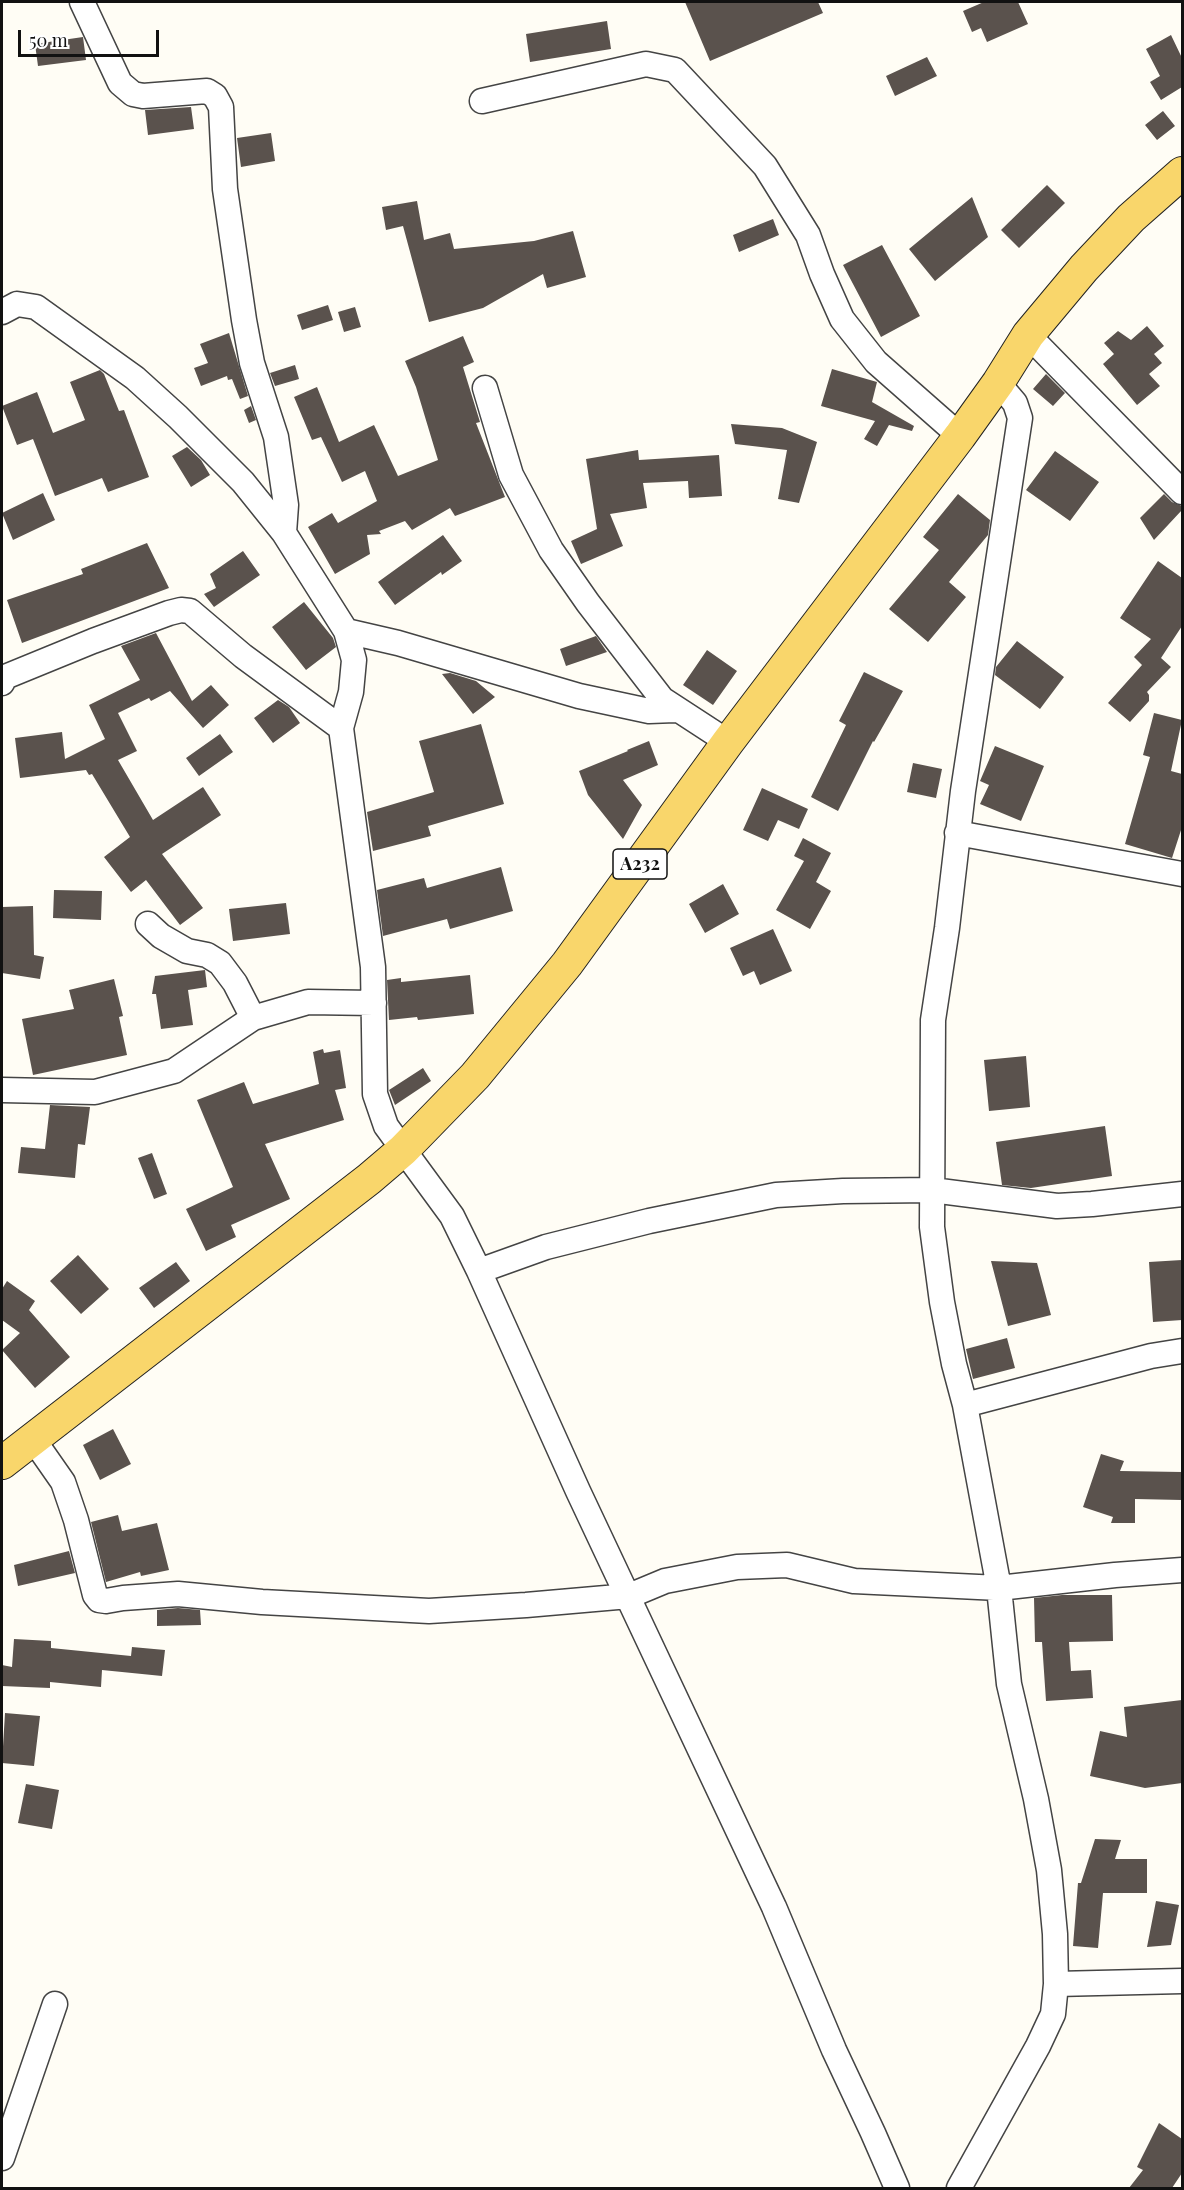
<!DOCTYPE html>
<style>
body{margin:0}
#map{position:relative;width:1184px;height:2190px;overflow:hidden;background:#fffdf5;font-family:"Playfair Display",serif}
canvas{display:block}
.frame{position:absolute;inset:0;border:3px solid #111;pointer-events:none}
.scale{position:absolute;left:18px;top:30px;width:141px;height:27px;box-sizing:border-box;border:3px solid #111;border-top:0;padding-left:8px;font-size:18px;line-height:21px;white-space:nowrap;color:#111;-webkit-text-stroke:4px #fff;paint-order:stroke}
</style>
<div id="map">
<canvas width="1184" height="2190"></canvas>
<div class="frame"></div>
<div class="scale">50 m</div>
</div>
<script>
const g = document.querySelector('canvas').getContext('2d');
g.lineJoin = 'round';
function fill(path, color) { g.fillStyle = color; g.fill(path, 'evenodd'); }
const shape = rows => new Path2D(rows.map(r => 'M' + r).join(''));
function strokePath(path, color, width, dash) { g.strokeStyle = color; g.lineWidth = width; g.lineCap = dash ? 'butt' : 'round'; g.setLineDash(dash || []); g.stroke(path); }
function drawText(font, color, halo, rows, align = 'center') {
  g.font = font + ' "Playfair Display",serif'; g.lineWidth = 6; g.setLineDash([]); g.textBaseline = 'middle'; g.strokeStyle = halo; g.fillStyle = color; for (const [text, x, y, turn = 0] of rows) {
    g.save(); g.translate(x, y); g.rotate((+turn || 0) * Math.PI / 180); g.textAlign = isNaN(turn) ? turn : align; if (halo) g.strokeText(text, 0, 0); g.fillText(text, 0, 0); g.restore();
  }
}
fill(shape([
 [685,2,818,2,823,13,710,61],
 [984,2,1018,2,1028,24,987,42,981,28,972,32,963,11],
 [607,21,611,49,530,62,526,34],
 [1171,35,1182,58,1182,87,1161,100,1150,82,1160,76,1146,49],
 [83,37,86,60,38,66,35,44],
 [927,57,937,76,895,96,886,76],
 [191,107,194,129,148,135,145,110],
 [1163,111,1175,126,1157,140,1145,125],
 [271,133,275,161,241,167,237,138],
 [1047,185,1065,203,1019,248,1001,230],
 [972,197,988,237,935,281,909,249],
 [417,201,424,240,450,233,454,249,534,241,573,231,586,277,547,288,543,274,483,308,429,322,403,226,386,230,382,207],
 [773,219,779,235,739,252,733,235],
 [882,245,920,316,881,337,843,265],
 [328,305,333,320,302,330,297,315],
 [355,307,361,327,344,332,338,312],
 [1147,326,1164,346,1154,354,1162,363,1149,374,1160,386,1137,405,1103,364,1114,354,1104,343,1118,331,1131,340],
 [229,333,248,396,240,399,232,379,228,380,227,376,201,386,194,368,208,363,200,344],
 [463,336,474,362,463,367,480,422,476,423,505,497,455,516,450,508,412,530,405,521,379,531,381,534,367,535,370,554,335,574,308,527,332,513,338,523,377,501,365,471,342,482,321,437,312,440,294,397,317,387,339,442,374,425,398,476,438,460,416,387,405,361],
 [295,365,299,379,275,386,270,373],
 [832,369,877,382,872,402,914,426,912,431,889,425,877,446,864,439,875,421,821,406],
 [100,370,104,374,119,411,124,410,149,477,108,492,102,478,55,496,33,439,17,445,2,406,37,392,53,433,85,420,70,382],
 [1046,374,1065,393,1053,406,1033,389],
 [251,406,256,420,249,423,244,410],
 [731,424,782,428,817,442,799,503,778,499,787,450,735,444],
 [187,447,201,460,210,475,191,487,172,456],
 [638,450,639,460,719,455,722,496,689,498,688,481,643,483,647,508,610,514,623,546,581,564,571,541,597,529,586,459],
 [1055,451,1099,482,1070,521,1026,490],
 [43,493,55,520,13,540,2,513],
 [958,494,990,520,988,535,949,582,966,597,928,642,889,609,939,550,923,537],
 [1164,494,1172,502,1182,506,1182,510,1154,540,1140,518],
 [443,535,462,561,442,575,441,572,395,605,378,582],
 [147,543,169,588,22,643,7,600,83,574,81,569],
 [243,551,260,575,214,607,204,594,216,588,210,574],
 [1158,561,1182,578,1182,626,1161,658,1171,667,1147,692,1149,695,1149,701,1130,722,1108,703,1142,665,1134,657,1151,639,1120,618],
 [304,602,333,638,336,647,306,670,272,627],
 [156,633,192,701,211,685,229,705,203,728,170,691,151,701,149,698,118,713,137,751,118,760,153,820,203,787,221,815,162,854,203,908,180,925,146,880,131,892,104,857,130,837,92,774,89,775,86,770,20,778,15,738,62,732,65,759,105,739,89,705,140,680,121,646],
 [596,636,607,652,566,666,560,649],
 [1017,641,1064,677,1040,709,995,675,996,667],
 [707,650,737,671,713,705,683,685],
 [864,672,903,691,874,742,873,741,838,811,811,797,846,725,839,721],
 [450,673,476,681,495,697,473,714,442,674],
 [278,700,289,707,300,723,273,743,254,718],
 [1154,713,1182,720,1171,771,1182,774,1182,827,1172,858,1125,844,1150,757,1143,755],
 [481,724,504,804,428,826,431,836,373,851,367,812,434,792,419,741],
 [220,734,233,752,199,776,186,758],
 [649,741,658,765,623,780,642,805,623,839,588,795,579,771,628,751,627,750],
 [995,746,1044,766,1021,821,980,804,989,785,980,781],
 [913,763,942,769,936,798,907,792],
 [762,788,808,809,799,829,778,820,768,841,743,830],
 [803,838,831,853,816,882,831,891,810,929,776,910,804,861,794,856],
 [501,867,513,911,450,929,447,919,383,936,377,890,424,878,427,888],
 [723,884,739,914,705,933,689,904],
 [54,890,102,891,101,920,53,918],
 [286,903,290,934,233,941,229,909],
 [33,906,34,955,44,957,40,979,2,973,2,907],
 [773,929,792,971,760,985,754,971,743,976,730,948],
 [205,970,207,987,188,990,193,1025,161,1029,156,994,152,994,155,976],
 [470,975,474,1014,418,1020,417,1017,389,1020,387,980,401,978,401,982],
 [114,979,123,1016,119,1017,127,1055,33,1075,22,1019,74,1009,69,990],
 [323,1049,324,1053,340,1050,346,1088,335,1090,344,1120,265,1144,290,1199,231,1225,236,1237,206,1251,186,1209,233,1187,197,1100,244,1082,253,1104,319,1084,313,1052],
 [1026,1056,1030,1107,989,1111,984,1060],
 [423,1068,431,1081,395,1105,389,1090],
 [50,1105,90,1107,85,1145,78,1144,75,1178,18,1173,21,1147,45,1149],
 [1105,1126,1112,1176,1031,1188,1002,1185,996,1142],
 [152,1153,167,1194,154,1199,138,1158],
 [78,1255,109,1289,81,1314,50,1281],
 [1182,1260,1182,1320,1153,1322,1149,1262],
 [991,1261,1037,1263,1051,1315,1008,1326],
 [176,1262,190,1281,154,1308,139,1288],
 [7,1281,35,1301,29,1310,70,1357,35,1388,2,1350,20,1333,2,1320,2,1289],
 [1007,1338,1015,1368,973,1379,966,1349],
 [113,1429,131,1464,100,1480,83,1445],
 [1101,1454,1124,1461,1120,1471,1182,1472,1182,1500,1135,1499,1135,1523,1111,1523,1113,1517,1083,1507],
 [118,1515,122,1531,157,1523,169,1570,141,1576,140,1572,106,1582,91,1522],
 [69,1551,75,1573,18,1586,14,1565],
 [1062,1595,1112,1595,1113,1641,1069,1642,1071,1671,1091,1670,1093,1698,1046,1701,1042,1642,1035,1642,1034,1598],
 [178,1608,200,1610,201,1625,157,1626,157,1610],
 [14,1639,51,1641,51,1648,131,1656,132,1647,165,1650,162,1676,102,1670,101,1687,50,1682,50,1688,2,1686,2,1665,12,1667],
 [1182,1700,1182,1783,1145,1788,1090,1776,1100,1731,1127,1737,1124,1707],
 [5,1713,40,1716,34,1766,2,1763],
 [26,1784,59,1790,52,1829,18,1823],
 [1095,1839,1121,1840,1115,1859,1147,1859,1147,1893,1103,1893,1098,1948,1073,1946,1078,1883,1081,1883],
 [1156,1901,1179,1905,1171,1945,1147,1947],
 [1159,2123,1182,2139,1182,2173,1172,2188,1129,2188,1143,2170,1137,2167]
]), '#5a524d');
const minor = shape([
 [82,2,120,83,133,94,143,96,207,91,215,96,221,107,225,189,244,320,252,363,276,437,286,505,284,533],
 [482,101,646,64,675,70,765,166,808,235,822,274,842,319,876,362,960,436],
 [2,312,17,304,36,307,135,378,178,417,243,482,284,533,346,631,354,660,351,692,341,728,373,967,375,1094,386,1126,452,1216,479,1271,578,1491,774,1907,834,2050,873,2133,897,2188],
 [1028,335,1182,492],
 [485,388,511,475,551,550,588,603,662,699,728,742],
 [346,631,398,643,579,696,649,711,675,710],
 [2,683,5,677,93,641,169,613,181,610,190,611,243,656,341,728],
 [957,833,1182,874],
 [148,924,161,936,187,951,207,955,220,963,235,983,253,1018],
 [2,1090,95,1092,174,1071,253,1018,308,1002,374,1003],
 [479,1271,546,1247,649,1221,776,1195,843,1191,932,1190,1057,1206,1092,1204,1182,1194],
 [965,1405,1151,1356,1182,1351],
 [33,1439,63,1482,76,1520,95,1595,99,1600,106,1601,123,1598,178,1594,262,1602,429,1611,526,1605,629,1596,665,1581,737,1567,787,1565,854,1581,999,1588,1115,1575,1182,1570],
 [1056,1984,1182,1981],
 [2,2158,55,2004],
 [959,2188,1038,2046,1053,2014,1056,1984,1055,1934,1049,1870,1036,1799,1009,1684,999,1588,965,1405,954,1364,942,1302,932,1227,933,1020,947,928,963,791,1020,418,1015,403,998,383]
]);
const major = shape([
 [2,1463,369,1179,403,1150,475,1076,567,964,728,742,960,436,998,383,1028,335,1084,268,1131,218,1182,173]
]);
strokePath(minor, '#444', 27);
strokePath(major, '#222', 34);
strokePath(minor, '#fff', 24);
strokePath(major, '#f9d66b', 32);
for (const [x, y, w] of [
 [640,864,54]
]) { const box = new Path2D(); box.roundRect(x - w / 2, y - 15, w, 30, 4.5); g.fillStyle = '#fff'; g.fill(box); strokePath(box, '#111', 1.5); }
drawText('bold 18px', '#111', null, [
 ["A232",640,864]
]);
</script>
